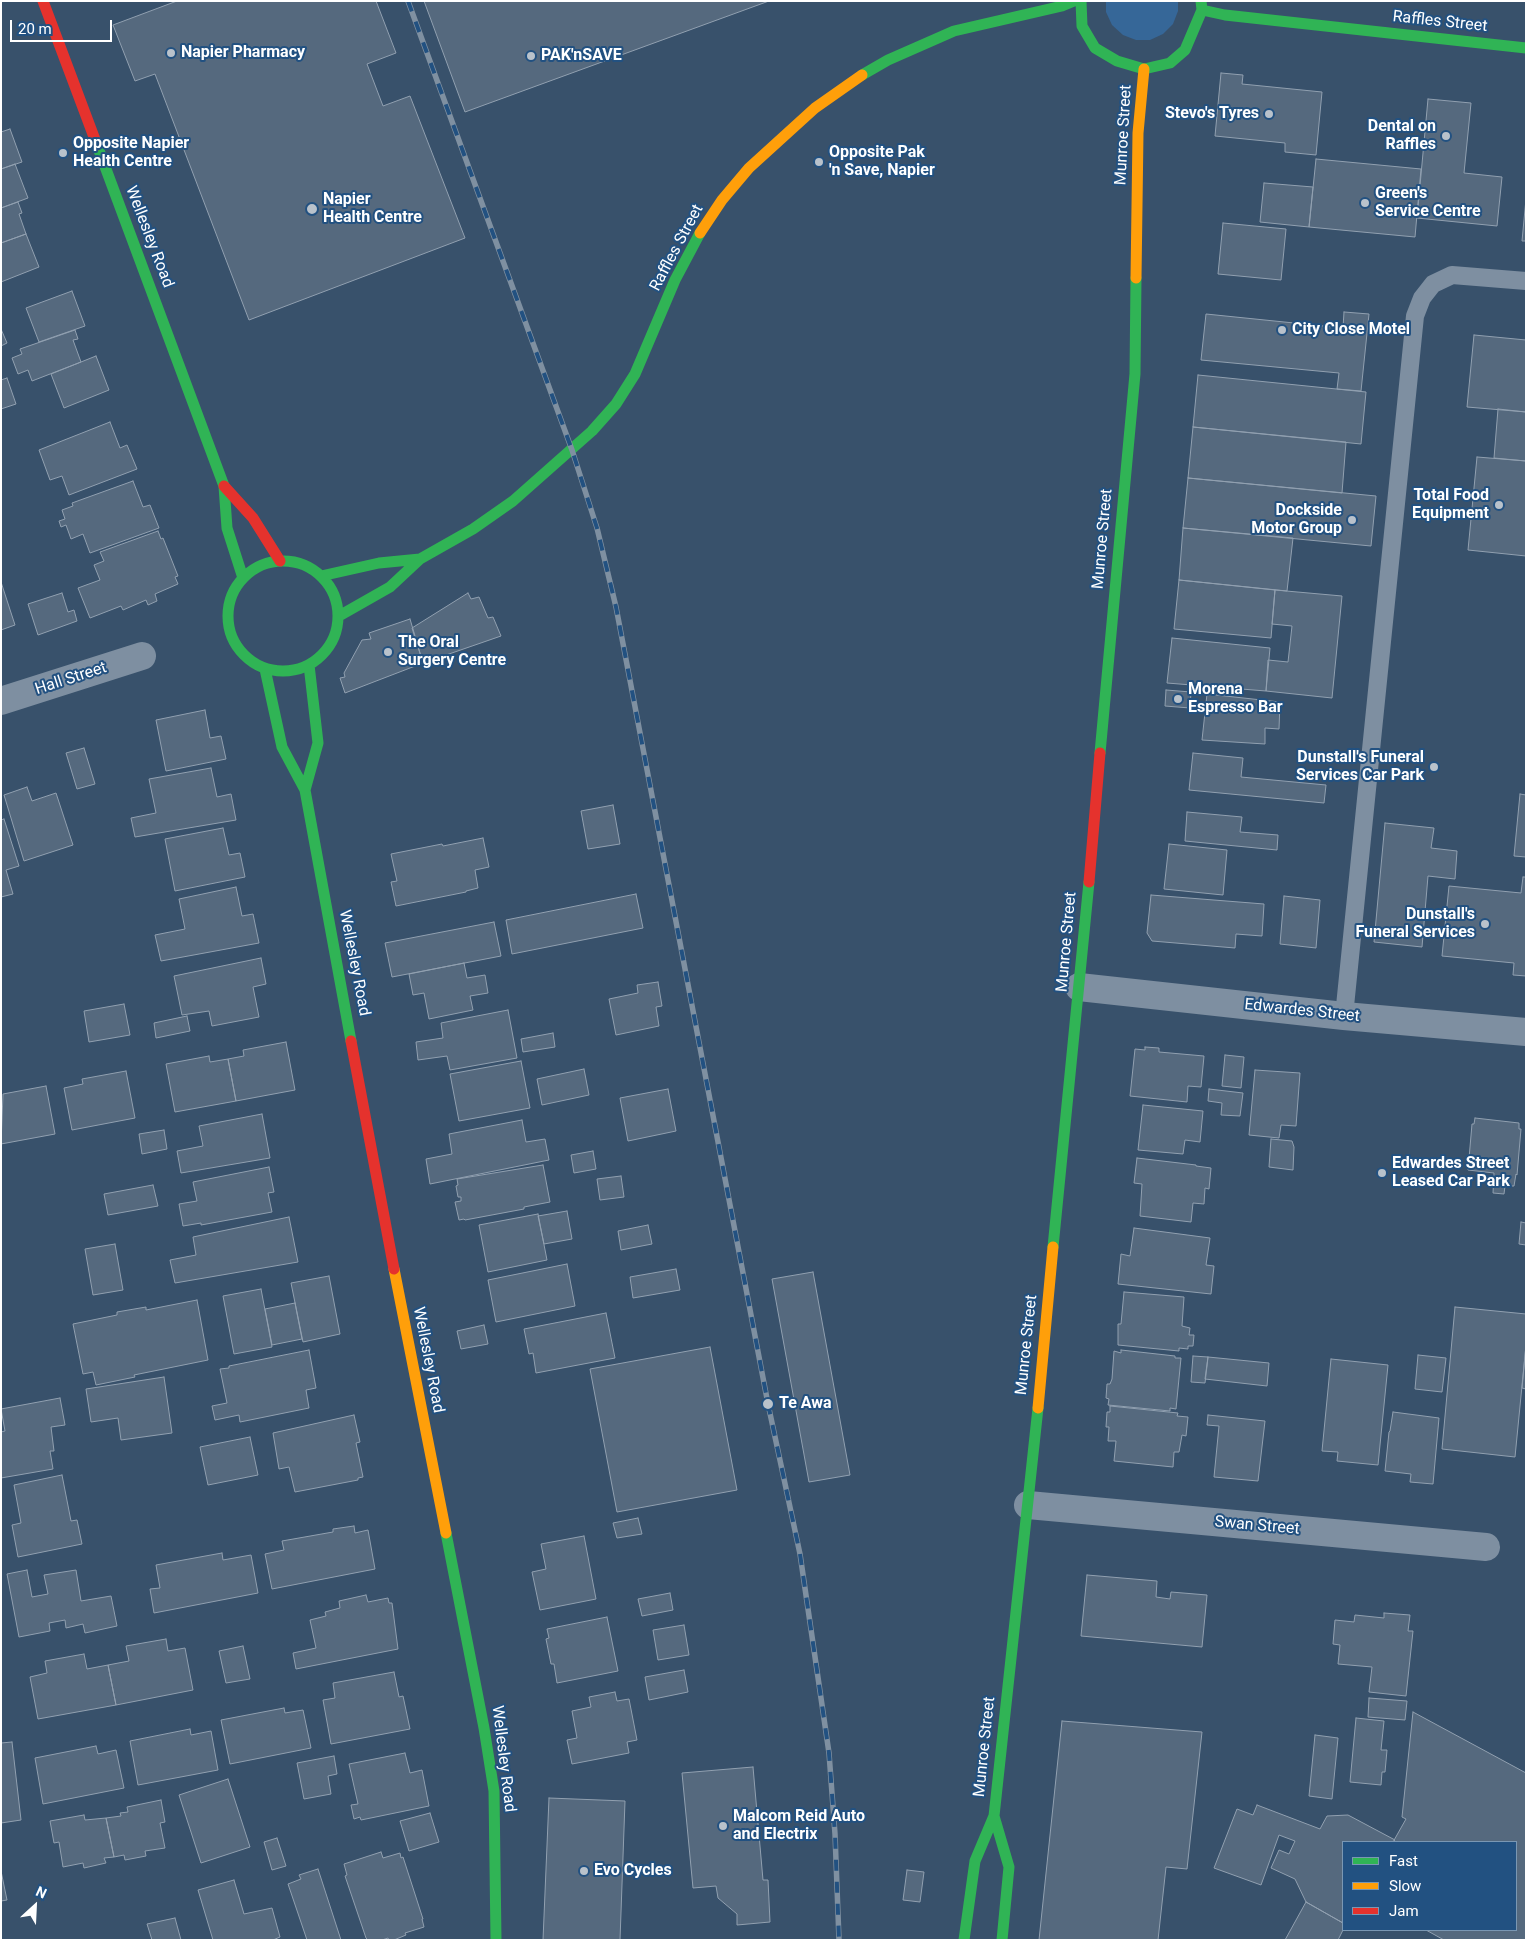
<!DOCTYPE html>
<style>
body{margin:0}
#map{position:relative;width:1527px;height:1941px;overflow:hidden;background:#38516b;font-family:Roboto,sans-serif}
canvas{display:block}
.frame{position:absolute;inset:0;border:2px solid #fff;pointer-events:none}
.legend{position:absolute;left:1342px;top:1841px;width:175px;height:90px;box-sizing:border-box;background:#225181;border:1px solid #7a97b3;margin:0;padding:6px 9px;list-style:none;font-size:15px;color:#fff}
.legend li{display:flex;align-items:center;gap:10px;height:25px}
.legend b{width:25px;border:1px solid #7a97b3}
.north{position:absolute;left:10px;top:1881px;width:50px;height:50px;-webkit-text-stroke:4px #225181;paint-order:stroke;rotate:25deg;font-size:14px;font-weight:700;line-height:20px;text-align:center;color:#fff}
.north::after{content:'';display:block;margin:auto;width:18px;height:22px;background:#fff;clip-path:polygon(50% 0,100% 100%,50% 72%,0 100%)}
.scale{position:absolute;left:10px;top:20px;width:102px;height:22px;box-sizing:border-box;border:2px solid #fff;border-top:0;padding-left:6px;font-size:15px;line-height:18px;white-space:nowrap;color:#fff;-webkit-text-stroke:4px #225181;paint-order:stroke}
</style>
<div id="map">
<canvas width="1527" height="1941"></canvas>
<div class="frame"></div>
<ul class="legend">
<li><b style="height:6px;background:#30b455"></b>Fast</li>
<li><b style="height:6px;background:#ff9f0a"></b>Slow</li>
<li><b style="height:6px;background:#e5322d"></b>Jam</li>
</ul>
<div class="north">N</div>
<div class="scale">20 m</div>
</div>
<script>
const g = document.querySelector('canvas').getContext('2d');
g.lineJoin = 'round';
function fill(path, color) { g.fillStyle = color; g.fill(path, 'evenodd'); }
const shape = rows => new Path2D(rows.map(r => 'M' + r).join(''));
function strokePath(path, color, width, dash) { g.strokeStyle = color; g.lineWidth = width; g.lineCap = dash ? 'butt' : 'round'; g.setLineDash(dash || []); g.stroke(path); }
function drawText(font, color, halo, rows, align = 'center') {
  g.font = font + ' Roboto,sans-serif'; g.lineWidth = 4; g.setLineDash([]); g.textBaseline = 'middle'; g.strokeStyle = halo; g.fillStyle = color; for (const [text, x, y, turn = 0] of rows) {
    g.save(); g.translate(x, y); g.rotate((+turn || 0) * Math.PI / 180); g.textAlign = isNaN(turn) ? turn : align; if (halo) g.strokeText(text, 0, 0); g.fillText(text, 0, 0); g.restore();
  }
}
fill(shape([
 [1106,1,1178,1,1178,11,1173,24,1163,34,1150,40,1136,40,1123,35,1112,25,1106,12]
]), '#366798');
const building = shape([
 [177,1,376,1,396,53,367,64,383,106,410,96,465,238,249,320,155,74,135,81,113,25,177,1],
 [424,1,769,1,465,112,424,1],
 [1221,73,1243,75,1242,84,1322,92,1316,155,1285,152,1285,143,1215,136,1221,73],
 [1428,99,1471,103,1464,173,1502,177,1497,226,1417,218,1428,99],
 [10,129,22,162,1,169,1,132,10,129],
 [1316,159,1421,169,1415,237,1309,227,1316,159],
 [15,164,28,198,1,208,1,169,15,164],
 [1264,183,1313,187,1309,227,1260,222,1264,183],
 [1526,199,1526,241,1522,241,1526,199],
 [18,202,22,213,19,214,26,234,1,243,1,208,18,202],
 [1223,223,1286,229,1281,280,1218,274,1223,223],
 [26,234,39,267,1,282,1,243,26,234],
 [72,291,85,326,39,342,26,308,72,291],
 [1344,312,1369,314,1361,391,1337,389,1339,373,1201,360,1206,314,1343,328,1344,312],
 [1,329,7,343,1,346,1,329],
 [75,330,78,339,73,340,81,362,32,381,28,370,18,374,12,358,22,354,20,349,75,330],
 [1474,335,1526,340,1526,412,1467,407,1474,335],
 [96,356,109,390,64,408,51,374,96,356],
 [1198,375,1366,392,1361,444,1193,427,1198,375],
 [7,378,16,404,1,409,1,380,7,378],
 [1498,409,1526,412,1526,461,1494,458,1498,409],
 [110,422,120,448,127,445,137,469,69,495,62,476,50,480,39,450,110,422],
 [1193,427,1346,442,1342,493,1188,478,1193,427],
 [1477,457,1526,461,1526,556,1468,550,1477,457],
 [1188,478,1376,496,1371,546,1183,528,1188,478],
 [133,481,143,507,150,505,159,528,90,553,83,534,71,539,66,525,61,527,59,521,65,519,62,510,73,506,72,503,133,481],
 [1183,528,1293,538,1287,591,1179,580,1183,528],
 [158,531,161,539,163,538,178,576,175,577,178,584,155,594,157,601,148,605,146,600,123,610,121,606,90,618,78,588,100,580,94,565,104,561,100,552,158,531],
 [1179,580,1275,590,1271,638,1174,629,1179,580],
 [1,582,15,625,1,630,1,582],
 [1275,590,1342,596,1332,698,1266,691,1268,660,1288,662,1292,626,1272,624,1275,590],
 [62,593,68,612,74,610,77,621,38,635,28,604,62,593],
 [468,593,471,599,479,597,488,618,493,617,501,636,423,663,412,628,468,593],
 [410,619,423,663,345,693,340,678,345,677,344,673,362,640,371,639,369,633,410,619],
 [1172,638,1270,648,1266,691,1167,683,1172,638],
 [1166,690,1191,692,1190,708,1165,706,1166,690],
 [1207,694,1280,702,1279,729,1265,728,1265,744,1202,740,1207,694],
 [205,710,210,738,221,736,226,759,166,771,156,720,205,710],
 [84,748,95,784,77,789,66,753,84,748],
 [1193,753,1243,758,1241,777,1326,785,1324,803,1189,790,1193,753],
 [211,768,217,797,231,794,236,820,135,837,131,818,156,813,149,779,211,768],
 [27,787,32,801,56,793,73,845,24,861,4,795,27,787],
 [1520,794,1526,795,1526,857,1514,856,1520,794],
 [613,805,620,844,588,849,581,811,613,805],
 [1187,812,1242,817,1240,832,1278,835,1277,850,1185,841,1187,812],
 [4,819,19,866,6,870,13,894,1,897,1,820,4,819],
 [1385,823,1434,828,1431,848,1457,851,1455,879,1428,876,1422,947,1374,942,1385,823],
 [223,828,229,855,240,853,245,877,175,891,165,839,223,828],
 [483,838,489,867,475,870,478,888,466,891,466,892,396,906,391,882,397,881,391,854,442,844,443,846,483,838],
 [1169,844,1227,850,1223,895,1164,889,1169,844],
 [1523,877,1526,877,1526,976,1513,975,1514,963,1442,956,1449,886,1521,893,1523,877],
 [236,887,242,916,253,914,259,943,161,961,155,935,185,929,179,899,236,887],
 [636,894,643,928,512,954,506,920,636,894],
 [1151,895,1264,904,1262,936,1236,934,1235,948,1152,941,1147,933,1151,895],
 [1284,896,1320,900,1316,948,1280,944,1284,896],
 [494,922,501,956,392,977,385,943,494,922],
 [261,958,266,984,253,987,259,1017,212,1026,209,1011,182,1015,174,976,261,958],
 [464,963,467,978,485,975,488,993,470,996,473,1010,429,1019,424,993,413,995,409,974,464,963],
 [658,982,662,1006,656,1007,659,1026,616,1035,609,999,638,993,637,985,658,982],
 [124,1004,130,1035,89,1042,84,1011,124,1004],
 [508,1010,517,1058,450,1070,447,1056,418,1060,416,1042,443,1038,441,1023,508,1010],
 [187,1016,190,1031,156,1038,154,1023,187,1016],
 [553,1033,555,1047,523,1052,521,1039,553,1033],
 [286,1042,295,1090,236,1101,228,1059,244,1056,243,1050,286,1042],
 [1145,1047,1159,1048,1159,1052,1204,1056,1201,1087,1188,1086,1187,1102,1130,1096,1135,1049,1145,1050,1145,1047],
 [1225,1055,1244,1057,1241,1088,1222,1086,1225,1055],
 [209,1056,210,1062,228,1059,236,1101,175,1112,166,1064,209,1056],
 [521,1061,530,1108,459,1121,450,1074,521,1061],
 [584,1069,589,1095,542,1105,537,1079,584,1069],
 [1255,1070,1300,1073,1296,1126,1281,1125,1279,1138,1249,1135,1255,1070],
 [126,1071,135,1118,72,1130,64,1088,83,1084,82,1079,126,1071],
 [46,1086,55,1134,1,1144,3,1094,46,1086],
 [668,1089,676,1131,628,1141,620,1098,668,1089],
 [1209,1089,1243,1093,1240,1116,1221,1115,1222,1103,1208,1101,1209,1089],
 [1143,1105,1203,1111,1200,1142,1185,1140,1183,1154,1138,1150,1143,1105],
 [262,1114,270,1158,181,1173,177,1151,203,1146,199,1126,262,1114],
 [1475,1118,1519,1123,1519,1129,1521,1129,1517,1175,1516,1174,1514,1186,1505,1186,1504,1194,1493,1193,1494,1173,1468,1170,1472,1124,1474,1124,1475,1118],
 [522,1120,526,1142,545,1139,549,1160,430,1184,426,1159,452,1154,449,1134,522,1120],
 [164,1130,167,1149,142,1154,139,1134,164,1130],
 [1271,1139,1292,1141,1294,1147,1293,1170,1269,1167,1271,1139],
 [593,1151,596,1169,574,1173,571,1155,593,1151],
 [1137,1158,1196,1165,1196,1166,1211,1168,1209,1189,1205,1188,1204,1204,1193,1203,1191,1222,1140,1216,1142,1184,1134,1183,1137,1158],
 [543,1165,550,1202,524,1207,524,1209,465,1220,464,1219,459,1220,455,1202,461,1201,461,1197,458,1197,456,1186,458,1185,457,1179,543,1165],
 [269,1167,274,1192,268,1193,272,1212,201,1225,201,1223,183,1226,179,1204,197,1201,193,1182,269,1167],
 [621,1176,624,1197,600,1200,597,1179,621,1176],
 [153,1185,158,1206,108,1215,104,1194,153,1185],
 [567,1211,572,1239,544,1244,538,1216,567,1211],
 [538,1214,547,1260,488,1272,479,1225,538,1214],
 [289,1217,298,1262,175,1283,170,1260,196,1255,193,1237,289,1217],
 [1521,1222,1526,1223,1526,1245,1519,1244,1521,1222],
 [648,1225,652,1244,621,1250,618,1231,648,1225],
 [1134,1228,1210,1238,1206,1265,1214,1266,1211,1294,1118,1284,1121,1254,1130,1256,1134,1228],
 [115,1244,123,1290,93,1295,85,1249,115,1244],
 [567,1264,575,1306,496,1322,488,1280,567,1264],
 [676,1269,680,1290,633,1298,630,1277,676,1269],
 [813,1272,850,1475,809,1482,772,1279,813,1272],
 [329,1276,340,1334,303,1342,291,1283,329,1276],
 [261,1289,272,1347,234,1354,223,1296,261,1289],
 [1124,1292,1184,1297,1182,1326,1190,1328,1189,1335,1194,1335,1193,1346,1188,1346,1188,1349,1179,1348,1179,1351,1118,1345,1118,1324,1121,1324,1124,1292],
 [197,1300,208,1360,134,1375,135,1377,96,1385,93,1372,83,1374,73,1324,117,1315,117,1312,146,1307,146,1310,197,1300],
 [295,1303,302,1339,272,1345,265,1309,295,1303],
 [1455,1307,1526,1314,1526,1345,1515,1457,1442,1449,1455,1307],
 [606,1313,615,1358,536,1373,533,1353,529,1354,524,1329,606,1313],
 [484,1325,488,1344,461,1349,457,1331,484,1325],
 [1526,1345,1526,1389,1522,1388,1526,1345],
 [710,1347,737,1490,617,1512,590,1369,710,1347],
 [309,1350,316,1388,306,1390,309,1408,240,1422,239,1415,215,1420,212,1406,227,1403,220,1369,229,1368,229,1366,309,1350],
 [1121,1350,1175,1356,1175,1358,1181,1358,1176,1409,1170,1408,1170,1411,1108,1405,1109,1399,1106,1398,1107,1384,1110,1384,1112,1379,1114,1351,1121,1353,1121,1350],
 [1418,1355,1446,1358,1442,1392,1415,1389,1418,1355],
 [1193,1356,1208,1357,1205,1383,1191,1382,1193,1356],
 [1208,1357,1269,1363,1267,1386,1205,1379,1208,1357],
 [1331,1359,1388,1365,1378,1465,1337,1461,1338,1452,1322,1451,1331,1359],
 [164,1377,172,1433,121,1440,118,1418,91,1422,86,1389,164,1377],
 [60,1398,65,1425,51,1427,54,1451,50,1451,53,1469,1,1478,1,1432,5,1431,1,1409,60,1398],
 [1110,1406,1178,1413,1177,1416,1188,1417,1186,1436,1182,1435,1179,1452,1174,1452,1173,1467,1114,1461,1116,1441,1108,1441,1109,1427,1106,1427,1107,1412,1110,1412,1110,1406],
 [1393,1412,1439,1418,1433,1484,1410,1482,1411,1474,1385,1471,1389,1432,1390,1431,1393,1412],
 [354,1415,360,1442,356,1443,363,1477,358,1478,358,1480,295,1492,289,1467,279,1469,273,1433,354,1415],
 [1208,1415,1265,1421,1258,1481,1214,1477,1219,1426,1207,1425,1208,1415],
 [250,1437,258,1475,208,1485,200,1447,250,1437],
 [62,1475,71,1521,77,1520,82,1544,18,1557,12,1525,21,1523,14,1485,62,1475],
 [638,1518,642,1534,617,1538,613,1523,638,1518],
 [354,1526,355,1533,368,1530,375,1569,272,1589,265,1554,284,1550,282,1541,333,1532,333,1529,354,1526],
 [584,1536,596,1599,540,1610,532,1572,546,1569,541,1544,584,1536],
 [222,1553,223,1560,251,1555,258,1593,154,1613,150,1589,160,1588,156,1565,222,1553],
 [27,1570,32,1597,48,1594,44,1575,76,1570,81,1601,111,1596,117,1626,85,1633,83,1624,66,1628,65,1620,49,1623,50,1631,19,1637,7,1574,27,1570],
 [1087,1575,1157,1581,1156,1597,1170,1599,1171,1592,1207,1595,1202,1647,1081,1636,1087,1575],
 [670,1593,673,1610,642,1616,638,1599,670,1593],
 [366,1595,368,1602,388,1598,389,1603,392,1603,398,1649,296,1669,293,1653,316,1648,310,1620,326,1616,325,1612,340,1608,339,1601,366,1595],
 [1384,1613,1410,1615,1408,1631,1413,1631,1406,1696,1369,1692,1372,1667,1338,1664,1340,1645,1333,1644,1335,1620,1354,1622,1355,1615,1384,1618,1384,1613],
 [607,1617,618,1671,557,1683,554,1664,551,1664,546,1639,549,1638,547,1629,607,1617],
 [684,1625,689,1655,658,1660,653,1630,684,1625],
 [166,1639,168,1651,185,1648,193,1690,116,1705,108,1665,129,1661,126,1646,166,1639],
 [243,1646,250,1679,226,1683,219,1651,243,1646],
 [84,1654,87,1669,108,1665,116,1705,38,1719,30,1677,47,1673,45,1661,84,1654],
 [684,1670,688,1692,649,1700,645,1677,684,1670],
 [394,1672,399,1697,403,1696,410,1729,331,1744,323,1700,335,1698,333,1683,394,1672],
 [615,1692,617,1701,629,1699,637,1740,627,1742,629,1753,572,1764,567,1740,577,1738,572,1711,591,1707,589,1697,615,1692],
 [1369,1698,1407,1701,1405,1720,1368,1717,1369,1698],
 [284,1708,285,1713,303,1710,311,1748,230,1764,221,1720,284,1708],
 [1413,1712,1526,1773,1526,1940,1444,1940,1426,1930,1516,1930,1516,1842,1393,1842,1406,1819,1402,1817,1413,1712],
 [1356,1718,1384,1721,1381,1750,1387,1750,1385,1772,1382,1772,1381,1785,1350,1782,1356,1718],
 [1062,1721,1202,1732,1187,1869,1166,1867,1158,1940,1039,1940,1062,1721],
 [190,1729,191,1735,211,1731,218,1770,138,1785,130,1741,190,1729],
 [1315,1735,1338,1738,1332,1799,1309,1796,1315,1735],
 [12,1742,21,1820,1,1823,1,1743,12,1742],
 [96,1746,98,1754,116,1750,124,1788,43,1804,35,1758,96,1746],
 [405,1753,410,1773,422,1770,429,1806,361,1820,360,1817,354,1819,351,1805,358,1804,349,1764,405,1753],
 [334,1756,337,1774,328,1776,331,1794,304,1799,297,1763,334,1756],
 [753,1767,763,1880,768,1880,770,1922,737,1925,737,1914,718,1898,716,1886,693,1888,682,1773,753,1767],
 [228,1779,250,1847,201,1863,179,1795,228,1779],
 [549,1798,625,1801,620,1940,543,1940,549,1798],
 [161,1800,165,1822,160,1823,165,1848,145,1851,146,1856,125,1860,124,1855,114,1857,106,1818,121,1816,120,1813,128,1812,127,1807,161,1800],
 [1257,1805,1320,1829,1327,1816,1348,1815,1395,1840,1393,1842,1343,1842,1343,1923,1306,1902,1295,1879,1271,1868,1279,1850,1289,1854,1295,1841,1279,1835,1261,1885,1214,1868,1237,1809,1253,1815,1257,1805],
 [430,1813,439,1842,409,1851,400,1821,430,1813],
 [84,1815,85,1820,106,1818,114,1857,104,1858,106,1863,84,1868,83,1863,63,1867,59,1842,54,1843,50,1821,84,1815],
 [277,1838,286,1866,272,1870,264,1842,277,1838],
 [381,1852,383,1858,400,1853,401,1858,403,1857,423,1919,422,1919,424,1927,405,1933,406,1935,394,1940,389,1940,388,1938,382,1940,368,1940,366,1938,345,1876,347,1875,344,1864,381,1852],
 [318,1869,341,1940,307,1940,288,1884,301,1879,299,1875,318,1869],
 [907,1870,924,1872,920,1902,903,1900,907,1870],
 [1,1871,7,1900,1,1901,1,1871],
 [234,1880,244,1914,272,1908,280,1937,273,1940,213,1940,198,1890,234,1880],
 [1306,1902,1343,1923,1343,1930,1338,1940,1285,1940,1306,1902],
 [175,1918,181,1940,152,1940,147,1924,175,1918]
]);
fill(building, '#55697e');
strokePath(building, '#91a0b0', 1);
strokePath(shape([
 [1344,1016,1415,316,1422,298,1433,284,1452,275,1526,281]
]), '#7e8fa1', 18);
strokePath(shape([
 [1,701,142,656],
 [1079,987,1344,1016,1526,1032],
 [1028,1505,1486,1547]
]), '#7e8fa1', 28);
strokePath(shape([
 [1081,1,1082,26,1095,48,1117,61,1144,69,1170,63,1185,50,1202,10,1201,1],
 [1202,10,1225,15,1526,48],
 [862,75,888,60,954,31,1062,6,1074,1],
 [97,145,224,486,227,528,243,578],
 '228 616a55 55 0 1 1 110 0a55 55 0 1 1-110 0Z',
 [321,576,379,563,420,559],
 [339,616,390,587,420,559,473,529,513,501,592,431,616,404,635,374,675,280,700,233],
 [265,669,282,747,305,790,351,1041],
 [1100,753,1135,374,1136,278],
 [305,790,318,743,309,665],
 [1053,1247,1089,882],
 [446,1533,484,1728,494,1791,496,1940],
 [994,1816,1009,1867,1002,1940],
 [964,1940,975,1861,994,1816,1038,1408]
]), '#30b455', 11);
strokePath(shape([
 [700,233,722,200,749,168,815,108,862,75],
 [1136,278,1138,133,1144,69],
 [394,1269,446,1533],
 [1038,1408,1053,1247]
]), '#ff9f0a', 11);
strokePath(shape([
 [43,1,97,145],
 [224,486,253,518,280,561],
 [1089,882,1100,753],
 [351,1041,394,1269]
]), '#e5322d', 11);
const rail = shape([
 [408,1,572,450,597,528,616,607,768,1404,800,1554,829,1753,835,1834,839,1940]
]);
strokePath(rail, '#7f90a1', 5.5);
strokePath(rail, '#225181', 4, [11]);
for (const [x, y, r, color] of [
 [171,53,5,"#b9c2cb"],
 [531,56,5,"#b9c2cb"],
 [1269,114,5,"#b9c2cb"],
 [1446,136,5,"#b9c2cb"],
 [63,153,5,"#b9c2cb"],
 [819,162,5,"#b9c2cb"],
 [1365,203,5,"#b9c2cb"],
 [312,209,6,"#b9c2cb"],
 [1282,330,5,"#b9c2cb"],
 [1499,505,5,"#b9c2cb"],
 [1352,520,5,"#b9c2cb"],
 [388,652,5,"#b9c2cb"],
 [1178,699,5,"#b9c2cb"],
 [1434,767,5,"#b9c2cb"],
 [1485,924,5,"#b9c2cb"],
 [1382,1173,5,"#b9c2cb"],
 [768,1404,6,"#b9c2cb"],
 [723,1826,5,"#b9c2cb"],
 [584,1871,5,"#b9c2cb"]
]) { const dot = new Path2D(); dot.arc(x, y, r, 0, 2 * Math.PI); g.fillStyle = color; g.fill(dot); strokePath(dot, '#225181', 2); }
drawText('16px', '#fff', '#225181', [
 ["Raffles Street",1440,22,6],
 ["Munroe Street",1124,135,-87],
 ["Wellesley Road",149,237,69],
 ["Raffles Street",677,248,-62],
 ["Munroe Street",1103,539,-85],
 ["Hall Street",71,679,-18],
 ["Munroe Street",1067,942,-85],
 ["Wellesley Road",354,963,79],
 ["Edwardes Street",1302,1011,6],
 ["Munroe Street",1027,1345,-84],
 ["Wellesley Road",428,1360,79],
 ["Swan Street",1257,1526,5],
 ["Munroe Street",985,1747,-84],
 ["Wellesley Road",503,1759,83]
]);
drawText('bold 16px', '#fff', '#225181', [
 ["Napier Pharmacy",181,53],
 ["PAK'nSAVE",541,56],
 ["Stevo's Tyres",1259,114,"right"],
 ["Dental on",1436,127,"right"],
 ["Raffles",1436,145,"right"],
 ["Opposite Napier",73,144],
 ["Health Centre",73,162],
 ["Opposite Pak",829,153],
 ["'n Save, Napier",829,171],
 ["Green's",1375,194],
 ["Service Centre",1375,212],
 ["Napier",323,200],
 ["Health Centre",323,218],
 ["City Close Motel",1292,330],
 ["Total Food",1489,496,"right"],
 ["Equipment",1489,514,"right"],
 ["Dockside",1342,511,"right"],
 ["Motor Group",1342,529,"right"],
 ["The Oral",398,643],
 ["Surgery Centre",398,661],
 ["Morena",1188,690],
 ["Espresso Bar",1188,708],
 ["Dunstall's Funeral",1424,758,"right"],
 ["Services Car Park",1424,776,"right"],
 ["Dunstall's",1475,915,"right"],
 ["Funeral Services",1475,933,"right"],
 ["Edwardes Street",1392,1164],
 ["Leased Car Park",1392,1182],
 ["Te Awa",779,1404],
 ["Malcom Reid Auto",733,1817],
 ["and Electrix",733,1835],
 ["Evo Cycles",594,1871]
], 'left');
</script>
